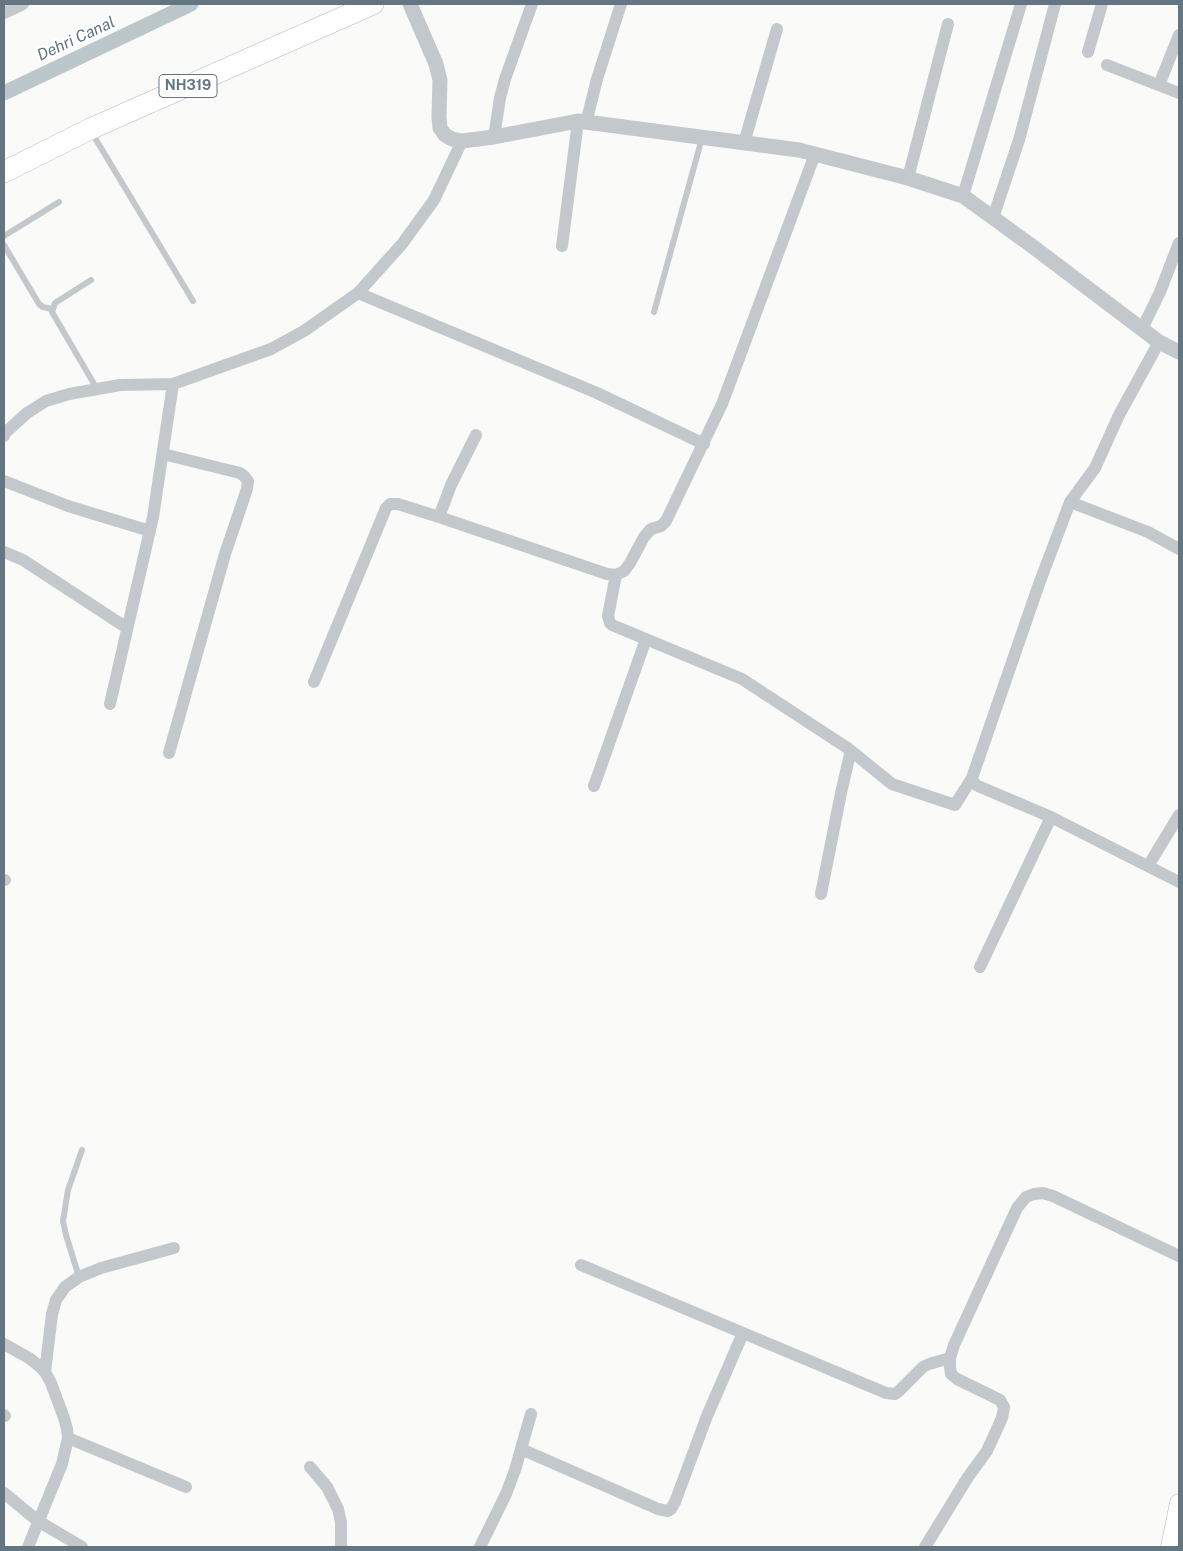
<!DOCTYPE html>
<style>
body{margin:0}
#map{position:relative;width:1183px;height:1551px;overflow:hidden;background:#fafaf8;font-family:"Public Sans",sans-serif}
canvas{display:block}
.frame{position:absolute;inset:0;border:5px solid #657683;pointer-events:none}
</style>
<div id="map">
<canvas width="1183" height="1551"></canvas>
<div class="frame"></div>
</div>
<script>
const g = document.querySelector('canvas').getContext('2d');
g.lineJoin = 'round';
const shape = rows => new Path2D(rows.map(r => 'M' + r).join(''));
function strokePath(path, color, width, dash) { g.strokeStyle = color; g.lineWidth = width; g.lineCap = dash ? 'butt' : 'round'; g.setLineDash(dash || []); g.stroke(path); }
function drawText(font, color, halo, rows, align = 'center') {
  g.font = font + ' "Public Sans",sans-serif'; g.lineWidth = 5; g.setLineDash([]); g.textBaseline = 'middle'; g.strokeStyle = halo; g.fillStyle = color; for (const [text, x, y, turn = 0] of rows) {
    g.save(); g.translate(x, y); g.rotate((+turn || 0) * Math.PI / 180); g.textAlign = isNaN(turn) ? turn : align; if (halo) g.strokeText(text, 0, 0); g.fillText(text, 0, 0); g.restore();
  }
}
strokePath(shape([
 [4,93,191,4]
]), '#bbc7cb', 15);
const secondary = shape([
 [1170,1547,1179,1503]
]);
const trunk = shape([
 [4,172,90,129,373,4]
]);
strokePath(secondary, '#b3babf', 19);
strokePath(trunk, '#b4b9bd', 22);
strokePath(shape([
 [92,133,193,301],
 [4,236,59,202],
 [4,245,39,304,43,307,52,309],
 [91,280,55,303,52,312,97,389],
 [654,312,702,138],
 [79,1277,66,1235,63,1221,68,1190,82,1150]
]), '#c3c8cc', 6);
strokePath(shape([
 [4,13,23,4],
 [1088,52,1102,4],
 [1107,65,1179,93],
 [1159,85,1179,35],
 [586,123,597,79,621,4],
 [494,137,500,98,505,79,532,4],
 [744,143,777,29],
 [908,178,948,24],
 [963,196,1021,4],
 [993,218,1019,140,1055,4],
 [562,246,578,121],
 [358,293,597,393,704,444],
 [1142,329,1160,292,1179,243],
 [1159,342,1119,415,1095,468,1070,502,1039,584,972,778,972,781,978,786,1051,817,1179,882],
 [4,436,5,433,27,413,46,401,69,394,120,385,173,384,271,349,304,331,358,293,402,244,434,200,462,141],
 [163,454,240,473,244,476,248,481,247,489,225,554,169,753],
 [4,481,68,506,150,531],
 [1070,502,1148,532,1179,549],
 [439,517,451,485,476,435],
 [4,552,23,560,127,628],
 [616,575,608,616,610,623,612,625,742,679,849,749,850,754,841,793,821,894],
 [314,682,386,508,390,504,398,504,439,517,607,574,616,575,624,571,630,563,644,537,651,529,661,526,666,521,722,404,815,154],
 [110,704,153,517,173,384],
 [850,750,892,784,955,805,972,778],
 [594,786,646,639],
 [1148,866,1179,815],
 [4,880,5,880],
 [980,967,1051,817],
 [581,1265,886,1393,895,1394,899,1391,923,1367,929,1364,950,1358],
 [4,1344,29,1358,38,1365,45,1372,51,1383,64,1418,67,1429,68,1438,62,1464,28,1547],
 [45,1372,52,1314,56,1300,65,1287,79,1277,101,1268,174,1248],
 [4,1415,5,1416],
 [68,1438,186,1487],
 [521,1449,658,1509,668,1511,671,1509,675,1502,707,1416,743,1333],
 [310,1467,327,1487,338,1509,341,1522,341,1547],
 [4,1493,38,1521,82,1547],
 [480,1547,506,1494,515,1470,531,1414],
 [925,1547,968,1477,987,1451,1002,1418,1004,1407,1000,1400,957,1379,951,1374,950,1367,950,1358,954,1345,1017,1208,1026,1197,1034,1194,1043,1193,1053,1196,1179,1256]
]), '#c3c8cc', 12);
strokePath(shape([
 [410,4,436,64,440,80,439,117,440,128,445,135,452,139,462,141,494,137,578,121,799,150,908,178,963,196,1032,246,1159,342,1179,352]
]), '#c3c8cc', 15);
strokePath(secondary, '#fff', 18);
strokePath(trunk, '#fff', 21);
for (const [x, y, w] of [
 [188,86,58]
]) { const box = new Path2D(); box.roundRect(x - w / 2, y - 11.5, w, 23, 4); g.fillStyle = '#fff'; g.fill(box); strokePath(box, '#657683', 1); }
drawText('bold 14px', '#657683', null, [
 ["NH319",188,86]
]);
drawText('italic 16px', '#60757c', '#fff', [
 ["Dehri Canal",76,39,-25]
]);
</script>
